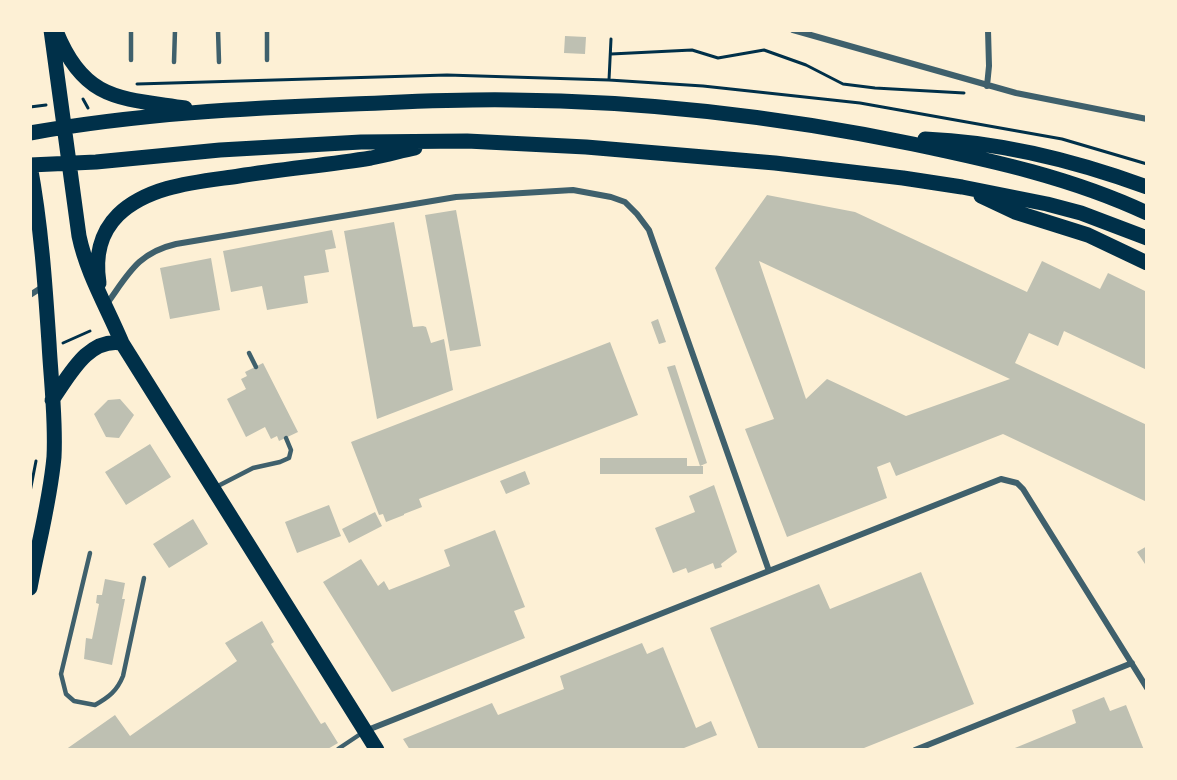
<!DOCTYPE html>
<html>
<head>
<meta charset="utf-8">
<style>
  body { margin:0 }
  #map { position:relative; width:1177px; height:780px; overflow:hidden; background:#fdf0d5; font-family:"PT Sans",sans-serif }
  canvas { display:block }
  .frame { position:absolute; inset:0; border:32px solid #fdf0d5; pointer-events:none }
</style>
</head>
<body>
<div id="map">
<canvas width="1177" height="780"></canvas>
<div class="frame"></div>
</div>
<script>
const ctx = document.querySelector('canvas').getContext('2d');
ctx.lineJoin = 'round';
function fillPath(path, color) {
  ctx.fillStyle = color;
  ctx.fill(path, 'evenodd');
}
function stroke(path, color, width, dash) {
  ctx.strokeStyle = color;
  ctx.lineWidth = width;
  ctx.lineCap = dash ? 'butt' : 'round';
  ctx.setLineDash(dash || []);
  ctx.stroke(path);
}
fillPath(new Path2D(`
  M 565,36 L 586,37 L 585,54 L 564,53 Z
  M 767,195 L 855,212 L 1027,292 L 1042,261 L 1100,289 L 1108,273 L 1147,292 L 1147,305 L 1145,310 L 1147,311 L 1147,370 L 1064,331 L 1058,346 L 1029,333 L 1015,363 L 1147,425 L 1147,502 L 1003,434 L 896,476 L 890,462 L 877,467 L 887,498 L 787,537 L 745,429 L 774,419 L 715,268 ZM 759,261 L 1010,379 L 906,416 L 827,379 L 806,399 Z
  M 456,210 L 481,346 L 450,351 L 425,215 Z
  M 394,222 L 413,327 L 423,326 L 426,327 L 431,343 L 444,339 L 453,390 L 377,419 L 344,231 Z
  M 332,230 L 336,248 L 325,250 L 329,272 L 304,276 L 308,303 L 267,310 L 262,286 L 231,292 L 223,251 Z
  M 211,258 L 220,310 L 170,319 L 160,268 Z
  M 658,319 L 666,342 L 659,344 L 651,322 Z
  M 610,342 L 638,415 L 419,499 L 422,507 L 404,514 L 404,515 L 386,522 L 383,514 L 379,515 L 351,442 Z
  M 263,363 L 298,432 L 279,441 L 277,436 L 271,439 L 265,427 L 246,437 L 227,399 L 246,389 L 241,379 L 247,376 L 245,372 Z
  M 675,365 L 707,463 L 700,466 L 667,367 Z
  M 120,399 L 134,415 L 119,438 L 106,437 L 94,414 L 108,400 Z
  M 150,444 L 171,477 L 126,505 L 105,472 Z
  M 600,458 L 687,458 L 687,466 L 703,466 L 703,474 L 600,474 Z
  M 525,471 L 530,484 L 506,494 L 500,481 Z
  M 714,485 L 737,552 L 721,564 L 722,567 L 715,569 L 713,563 L 688,573 L 686,568 L 673,573 L 655,528 L 695,512 L 689,496 Z
  M 329,505 L 341,536 L 297,553 L 285,522 Z
  M 375,512 L 382,526 L 349,543 L 342,529 Z
  M 193,519 L 208,544 L 169,568 L 153,544 Z
  M 495,530 L 525,607 L 514,611 L 525,638 L 392,692 L 323,582 L 361,559 L 378,586 L 384,581 L 389,590 L 450,566 L 444,550 Z
  M 1147,546 L 1147,567 L 1137,552 Z
  M 921,572 L 974,704 L 859,750 L 759,750 L 710,628 L 819,584 L 830,609 Z
  M 105,579 L 125,583 L 122,599 L 125,599 L 112,665 L 84,659 L 86,638 L 92,639 L 99,604 L 96,603 L 97,595 L 102,595 Z
  M 262,621 L 274,642 L 271,644 L 321,724 L 325,722 L 338,743 L 326,750 L 65,750 L 115,715 L 130,736 L 237,661 L 225,643 Z
  M 642,643 L 647,654 L 663,647 L 696,728 L 711,721 L 717,735 L 684,748 L 685,750 L 410,750 L 403,739 L 492,703 L 498,715 L 564,689 L 560,676 Z
  M 1104,697 L 1110,711 L 1126,705 L 1144,750 L 1010,750 L 1076,723 L 1072,710 Z`), '#bec0b2');
stroke(new Path2D(`
  M 611,54 L 692,50 L 718,58 L 764,50 L 806,65 L 843,84 L 875,88 L 964,93
  M 609,80 L 611,39
  M 137,84 L 447,75 L 609,80 L 703,86 L 860,103 L 1062,139 L 1147,164
  M 83,99 L 88,108
  M 30,107 L 46,105
  M 63,343 L 90,331
  M 30,492 L 36,461`), '#003049', 3);
stroke(new Path2D(`
  M 131,30 L 131,60
  M 218,30 L 219,62
  M 267,30 L 267,60
  M 174,62 L 175,30
  M 249,353 L 256,367
  M 216,487 L 253,468 L 280,462 L 289,458 L 291,450 L 286,438
  M 90,553 L 61,674 L 66,694 L 74,701 L 95,705 C 109,697 117,691 123,676 L 144,578
  M 338,749 L 362,733`), '#3f606c', 4.5);
stroke(new Path2D(`
  M 793,30 L 1016,93 L 1147,119
  M 987,86 L 989,66 L 988,30
  M 30,295 L 44,286
  M 106,305 C 128,275 137,253 176,244 L 456,197 L 573,190 L 611,197 L 625,202 L 637,214 L 649,230 L 769,571
  M 365,731 L 1001,479 L 1017,483 L 1023,489 L 1147,688
  M 915,750 L 1132,663`), '#3f606c', 6);
stroke(new Path2D(`
  M 51,30 L 79,236 C 87,274 107,307 122,343 L 377,750
  M 56,31 C 84,101 120,98 185,108
  M 30,133 C 136,114 245,108 353,104 C 406,102 459,99 512,100 C 646,101 782,117 913,144 C 994,161 1072,178 1147,213
  M 925,139 C 1001,142 1076,161 1147,187
  M 981,196 L 1015,212 L 1088,235 L 1147,263
  M 99,283 C 95,258 100,233 118,215 C 149,185 198,182 239,176 C 283,169 327,165 371,158 C 386,155 401,151 415,148
  M 52,400 C 69,376 88,337 122,343
  M 30,588 C 38,545 50,501 54,457 C 56,419 51,381 49,343 C 45,283 41,224 30,165 L 96,162 L 220,150 L 361,142 L 467,141 L 586,147 L 775,163 L 903,178 L 962,187 L 1047,204 L 1081,213 L 1147,238`), '#003049', 15);
</script>
</body>
</html>
